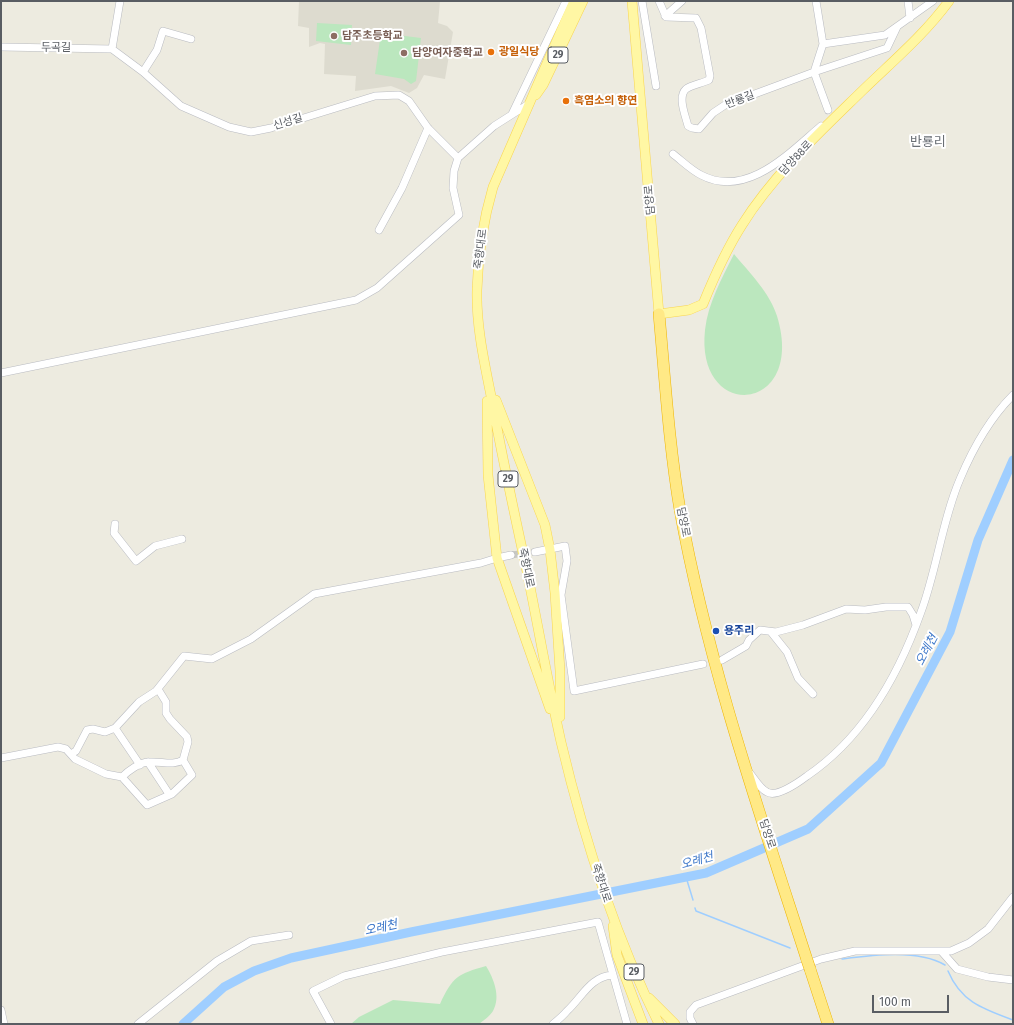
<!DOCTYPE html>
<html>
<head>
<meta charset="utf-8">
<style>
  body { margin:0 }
  #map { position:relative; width:1014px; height:1025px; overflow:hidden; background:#edebe0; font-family:"Fira Sans",sans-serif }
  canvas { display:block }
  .frame { position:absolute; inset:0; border:2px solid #595d63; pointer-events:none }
  .scale { position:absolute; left:872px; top:995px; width:77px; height:18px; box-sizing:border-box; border:2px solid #595d63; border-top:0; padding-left:5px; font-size:12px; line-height:14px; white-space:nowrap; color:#595d63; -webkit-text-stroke:3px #fff; paint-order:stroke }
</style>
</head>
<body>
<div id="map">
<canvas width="1014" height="1025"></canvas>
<div class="frame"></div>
<div class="scale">100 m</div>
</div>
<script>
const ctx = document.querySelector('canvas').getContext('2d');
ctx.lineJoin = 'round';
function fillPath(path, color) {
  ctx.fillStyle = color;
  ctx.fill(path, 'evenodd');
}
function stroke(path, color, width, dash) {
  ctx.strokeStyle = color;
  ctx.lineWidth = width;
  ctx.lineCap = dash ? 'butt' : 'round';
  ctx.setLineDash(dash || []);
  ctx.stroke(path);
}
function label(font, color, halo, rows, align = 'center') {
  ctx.font = font + ' "Fira Sans","Noto Sans KR",sans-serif';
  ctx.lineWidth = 4;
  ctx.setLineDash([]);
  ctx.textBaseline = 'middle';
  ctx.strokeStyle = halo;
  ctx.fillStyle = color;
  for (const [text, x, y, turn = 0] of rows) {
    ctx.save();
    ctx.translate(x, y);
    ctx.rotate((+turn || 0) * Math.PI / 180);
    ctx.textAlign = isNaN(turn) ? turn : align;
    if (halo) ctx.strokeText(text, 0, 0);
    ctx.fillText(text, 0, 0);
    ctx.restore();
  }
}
fillPath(new Path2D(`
  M 299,1 L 440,1 L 438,23 L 447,26 L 453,32 L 445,79 L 424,75 L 417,88 L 409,93 L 391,86 L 355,91 L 356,76 L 324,74 L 325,44 L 320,43 L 309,47 L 309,28 L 298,26 Z`), '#dddbcf');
fillPath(new Path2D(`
  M 317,23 L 352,25 L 351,45 L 316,41 Z
  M 381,33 L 421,38 L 416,81 L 411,84 L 404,79 L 375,74 Z
  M 734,254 C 749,272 770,293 777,316 C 807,414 695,423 705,330 C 708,303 722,278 734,254 Z
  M 486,966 C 494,979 501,997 493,1011 C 490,1016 484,1020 479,1024 L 351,1024 L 359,1017 L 393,1000 L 440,1004 C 453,976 458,974 486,966 Z`), '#bbe7be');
stroke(new Path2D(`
  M 686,877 L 693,900
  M 695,908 L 696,911 L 790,948
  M 842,959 C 873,955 918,949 945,965
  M 948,971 C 961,1002 983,1009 1013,1020`), '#9fceff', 1.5);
stroke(new Path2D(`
  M 183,1024 L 224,987 L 254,971 L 291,958 L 411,932 L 706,873 L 808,829 L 881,763 L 950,632 L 978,540 L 1013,460`), '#9fceff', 9);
stroke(new Path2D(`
  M 511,555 L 535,552`), '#c8c8c1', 7, [7, 3.5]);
const minor = new Path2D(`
  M 642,1 L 656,86
  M 659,1 L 666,17 L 696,18 L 701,28 L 710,76 L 709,80 C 703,83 691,85 686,89 C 677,97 686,117 688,126 L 692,128 L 699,129 L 713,113 L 725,105 L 814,72 L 887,48 L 897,27
  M 816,1 L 823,44 L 814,72 L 828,110
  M 908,1 L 910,18
  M 665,16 L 682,1
  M 823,44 L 885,35 L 933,1
  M 1,47 L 112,49 L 143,72 L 181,106 L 229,127 L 251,132 L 271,128 L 375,96 L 399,95 L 409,101 L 428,128 L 458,158
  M 112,49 L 120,1
  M 143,72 L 157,50 L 163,31 L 191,39
  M 512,114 L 566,1
  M 673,154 C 682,161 691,170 701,175 C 747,199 789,153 821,126
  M 379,230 L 402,188 L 428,128
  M 1,373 L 356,300 L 377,288 L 459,215 L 453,188 L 454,171 L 458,158 L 494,126 L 527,105
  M 115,524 L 114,533 L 136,561 L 155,546 L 182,539
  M 535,552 L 565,546 L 567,561 L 561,595 L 574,691 L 703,664
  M 771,632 L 787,652 L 798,678 L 813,694
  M 722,660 L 746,646 L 749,640 L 760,630 L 776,632 L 803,625 L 846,609 L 865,610 L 886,607 L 908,607 L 913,615 L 916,625
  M 115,728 L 140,765
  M 71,754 L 76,751 L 87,730 L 93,729 L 105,732 L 115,728 L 139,702 L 156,691 L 184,656 L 212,659 L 251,639 L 314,594 L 481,563 L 497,558 L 511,555
  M 1,758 L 58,747 L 66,749 L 75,759 L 106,774 L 122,777 L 147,805 L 172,794 L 192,775 L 183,760 L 188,742 L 187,737 L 170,719 L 166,713 L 166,702 L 158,689
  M 148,762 L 169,794
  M 749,772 C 754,778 760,789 767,792 C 776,798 799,782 807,776 C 863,738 899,674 921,612 C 937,569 942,521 960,479 C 973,448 989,419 1013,395
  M 122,777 C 128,771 140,762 149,762 C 161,761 173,766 183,760
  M 942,952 L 957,969 L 988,977 L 1013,980
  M 1,1010 L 4,1024
  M 138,1024 L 217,961 L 251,941 L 289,935
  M 331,1024 L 313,991 L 344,976 L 442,952 L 598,922 L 627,1024
  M 553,1024 C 558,1020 563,1016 567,1011 C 582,997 591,976 613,975
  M 693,1024 L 690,1018 L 690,1012 L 696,1005 L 821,959 L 855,951 L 951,951 L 969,943 L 988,929 L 1013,897`);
const major = new Path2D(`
  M 574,1 L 493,187 C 483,221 478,255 477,290 C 476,327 485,365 492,401 C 502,457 514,512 526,567 C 538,625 548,684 561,742 C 584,839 614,934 659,1024
  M 632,1 L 659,314 L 689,310 L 703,304 C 714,277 726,250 742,225 C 774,174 820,132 863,90 C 893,61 924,35 949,1
  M 536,95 L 543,85 L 583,1
  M 496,400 L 545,525 L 550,550 L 555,593 L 560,671 L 560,717
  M 487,401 L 488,475 L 497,558 L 550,709
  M 613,926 L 617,955 L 643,1024
  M 649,998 L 675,1024`);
const highway = new Path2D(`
  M 659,314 C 665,379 669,445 680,510 C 708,664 759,811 807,960
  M 810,969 L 828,1024`);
stroke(minor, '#b9bbc1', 8);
stroke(major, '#f9d54e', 10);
stroke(highway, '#eeb400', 12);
stroke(minor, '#fff', 7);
stroke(major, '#fff7a4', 9);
stroke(highway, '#ffe986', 11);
const highwayBridge = new Path2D(`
  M 807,960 L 810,969`);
stroke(highwayBridge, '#eeb400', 12, []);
stroke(highwayBridge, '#ffe986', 11);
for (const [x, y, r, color] of [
  [334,36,4,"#8d6e63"],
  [491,52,4,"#e8710a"],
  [404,53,4,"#8d6e63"],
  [566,101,4,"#e8710a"],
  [716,631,4,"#1a4fb4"]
]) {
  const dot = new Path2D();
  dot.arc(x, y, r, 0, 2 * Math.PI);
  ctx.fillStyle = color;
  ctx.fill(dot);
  stroke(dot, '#fff', 1.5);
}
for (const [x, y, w] of [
  [558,55,20],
  [508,479,20],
  [634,972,20]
]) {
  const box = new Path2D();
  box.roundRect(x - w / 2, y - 8, w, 16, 3);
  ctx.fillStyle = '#fff';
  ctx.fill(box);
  stroke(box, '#595d63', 1);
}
label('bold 10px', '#595d63', null, [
  ["29",558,55],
  ["29",508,479],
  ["29",634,972]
]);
label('bold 11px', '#785e54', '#fff', [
  ["담주초등학교",342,36],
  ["담양여자중학교",412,53]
], 'left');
label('11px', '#595d63', '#fff', [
  ["두곡길",56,48],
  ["반룡길",740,100,-21],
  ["신성길",288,122,-17],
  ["담양88로",796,158,-47],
  ["담양로",650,200,-95],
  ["죽향대로",481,249,-83],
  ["담양로",683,522,79],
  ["죽향대로",526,568,78],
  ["담양로",767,834,72],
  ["죽향대로",601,883,72]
]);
label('bold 11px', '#c56008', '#fff', [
  ["광일식당",499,52],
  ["흑염소의 향연",574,101]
], 'left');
label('bold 11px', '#164399', '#fff', [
  ["용주리",724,631]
], 'left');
label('italic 12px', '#3b76c9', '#fff', [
  ["오례천",927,650,-62],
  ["오례천",697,861,-16],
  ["오례천",381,928,-12]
]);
label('13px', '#6a6f75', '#fff', [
  ["반룡리",928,142]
]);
</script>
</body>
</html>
